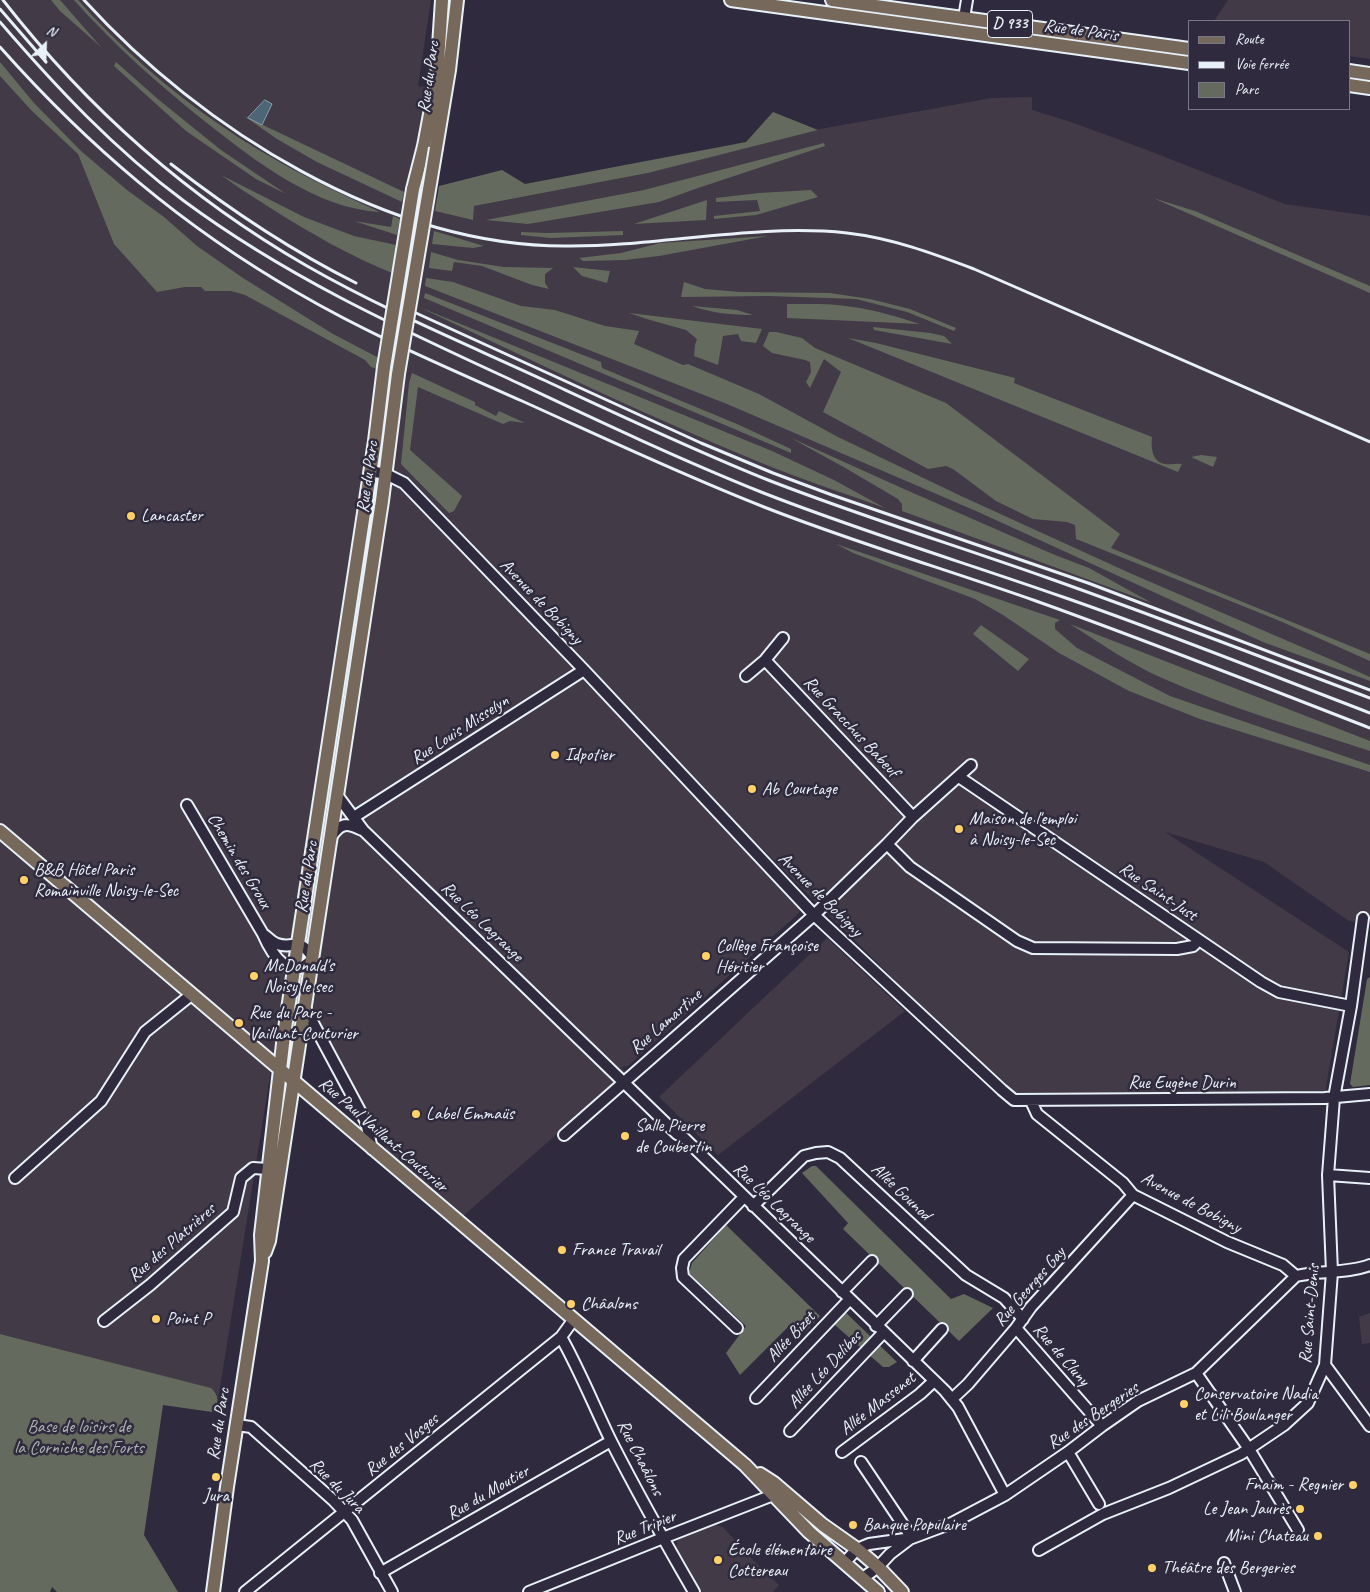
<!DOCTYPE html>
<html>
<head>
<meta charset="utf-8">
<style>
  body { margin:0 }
  #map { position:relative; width:1370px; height:1592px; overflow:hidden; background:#2f2a3d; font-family:Caveat,sans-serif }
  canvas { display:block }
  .legend { position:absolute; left:1188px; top:20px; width:162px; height:90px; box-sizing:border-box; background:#2f2a3d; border:1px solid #797a88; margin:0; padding:6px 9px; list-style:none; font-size:15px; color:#e8f1f8 }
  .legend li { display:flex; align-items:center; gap:10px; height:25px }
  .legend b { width:25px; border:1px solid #797a88 }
  .north { position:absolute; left:20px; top:20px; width:50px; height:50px; -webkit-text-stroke:4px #2f2a3d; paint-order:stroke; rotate:24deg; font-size:14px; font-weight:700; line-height:20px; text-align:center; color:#e8f1f8 }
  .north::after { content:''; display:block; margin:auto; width:18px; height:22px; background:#e8f1f8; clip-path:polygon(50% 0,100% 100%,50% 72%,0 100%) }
</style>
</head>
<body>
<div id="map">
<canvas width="1370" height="1592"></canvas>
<ul class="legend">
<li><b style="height:6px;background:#76695c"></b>Route</li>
<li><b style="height:6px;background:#e8f1f8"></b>Voie ferrée</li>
<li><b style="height:14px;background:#646a5d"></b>Parc</li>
</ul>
<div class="north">N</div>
</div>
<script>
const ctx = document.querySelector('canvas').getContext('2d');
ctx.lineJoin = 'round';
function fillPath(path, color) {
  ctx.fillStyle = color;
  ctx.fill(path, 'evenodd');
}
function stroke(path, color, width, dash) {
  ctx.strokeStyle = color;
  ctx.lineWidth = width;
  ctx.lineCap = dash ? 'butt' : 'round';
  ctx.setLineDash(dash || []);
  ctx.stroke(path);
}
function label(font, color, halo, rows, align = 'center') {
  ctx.font = font + ' Caveat,sans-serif';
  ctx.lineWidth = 5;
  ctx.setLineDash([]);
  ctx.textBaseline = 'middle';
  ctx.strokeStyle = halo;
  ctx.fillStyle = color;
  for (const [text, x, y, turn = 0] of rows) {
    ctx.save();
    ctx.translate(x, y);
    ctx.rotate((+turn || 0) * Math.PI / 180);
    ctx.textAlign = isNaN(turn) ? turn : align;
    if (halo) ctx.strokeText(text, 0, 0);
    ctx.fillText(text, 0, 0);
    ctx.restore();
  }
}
fillPath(new Path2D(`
  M 0,0 L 431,0 L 418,86 L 429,88 L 421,128 L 404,192 L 474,206 L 648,173 L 820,129 L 992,98 L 1032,97 L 1032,110 L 1071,122 L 1142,148 L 1285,204 L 1370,216 L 1370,924 L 1349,921 L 1264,862 L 1165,832 L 1349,952 L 1324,1099 L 1013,1097 L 747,834 L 738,840 L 800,906 L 799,913 L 628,1066 L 621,1067 L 627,1073 L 463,1216 L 389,1153 L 313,1013 L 276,1039 L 218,1400 L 216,1392 L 210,1388 L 0,1334 Z
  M 1228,0 L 1370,0 L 1370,59 L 1349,56 L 1349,21 L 1214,21 Z
  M 827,938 L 905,1011 L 718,1155 L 659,1097 Z
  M 1370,1313 L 1370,1343 L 1362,1344 L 1359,1317 Z
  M 715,1525 L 723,1527 L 749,1556 L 779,1585 L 773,1592 L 702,1592 L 676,1547 L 678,1539 Z`), '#423a47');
fillPath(new Path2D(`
  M 51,0 L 60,0 L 101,47 L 60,11 Z
  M 74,0 L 78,0 C 120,47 168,90 220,125 C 270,160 325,187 380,212 C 317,209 255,161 207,123 C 159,85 114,45 74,0 Z
  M 0,62 L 34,103 L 81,151 L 127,190 L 164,217 L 197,246 L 243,278 L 333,334 L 379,358 L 377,369 L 371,367 L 365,360 L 245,295 L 231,291 L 205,291 L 201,287 L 185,287 L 157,292 L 114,244 L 78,154 L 32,111 L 0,76 Z
  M 116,62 L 159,100 L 221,150 L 286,194 L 256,179 L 186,131 L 114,66 Z
  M 773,112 L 818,130 L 648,173 L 474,206 L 473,220 L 435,211 L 439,186 L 502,170 L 525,184 L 746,142 Z
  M 244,116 L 404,192 L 402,202 L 317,162 L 277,139 Z
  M 824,143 L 825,146 L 698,188 L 659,202 L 528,224 L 486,220 L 644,190 Z
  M 221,175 L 304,217 L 354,236 L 396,245 L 392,273 C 350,256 310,233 272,209 C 255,198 237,187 221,175 Z
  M 811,190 L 818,197 L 756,215 L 714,219 L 714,216 L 760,211 L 757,200 L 716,202 L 716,198 L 759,193 Z
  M 1153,198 L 1195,211 L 1370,286 L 1370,293 Z
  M 707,200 L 706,220 L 634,224 Z
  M 393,216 L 400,219 L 397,235 L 354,221 L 391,227 Z
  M 434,231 L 484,246 L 473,248 L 432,244 Z
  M 623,231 L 623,235 L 551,238 L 521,235 L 521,232 L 547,233 Z
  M 768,236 L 659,256 L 625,260 L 583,261 L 579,258 L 621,253 L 660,243 Z
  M 431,252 L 458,260 L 504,267 L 553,268 L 545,274 L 545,283 L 549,289 L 532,285 L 482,266 L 454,262 L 452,271 L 429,268 Z
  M 573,267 L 610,271 L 607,283 L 582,276 Z
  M 426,278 L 453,282 L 521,306 L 555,310 L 605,326 L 639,331 L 634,344 L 683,365 L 688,364 L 759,394 L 838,437 L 961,496 L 1132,574 L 1339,663 L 1370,677 L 1370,681 L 1263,642 L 976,511 L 727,404 L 425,286 Z
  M 684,282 L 705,289 L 740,292 L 830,293 L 870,299 L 910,309 L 956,328 L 954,331 L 907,312 L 856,299 L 769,296 L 681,297 Z
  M 425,293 L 601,362 L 602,368 L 737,424 L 791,449 L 791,453 L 424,298 Z
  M 787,304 C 809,304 831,303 853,307 C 875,310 898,317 920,324 L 787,318 Z
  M 692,306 L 737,310 L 753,315 C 731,315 712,313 692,306 Z
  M 419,307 L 772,451 L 834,480 L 885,508 C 844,493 803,480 764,464 C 647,416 533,361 419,307 Z
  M 629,313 L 762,329 L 756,343 L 741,341 L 738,334 L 723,336 L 718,365 L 694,356 L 695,345 L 697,339 L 686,330 L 650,320 Z
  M 873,327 L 930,333 L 944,336 L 952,344 L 874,330 Z
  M 769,332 L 776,332 L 802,338 L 815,348 L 946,403 L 1120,534 L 1111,548 L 1370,654 L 1370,661 L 1280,621 L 1076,539 L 1075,525 L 1067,522 L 1033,519 L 996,501 L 953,469 L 946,466 L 928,469 L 823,412 L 841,372 L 824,359 L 810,388 L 806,382 L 811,372 L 810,362 L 805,360 L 772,353 L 763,346 Z
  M 848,338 L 876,343 L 1015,378 L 1014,383 L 1152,437 C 1151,448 1152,462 1165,464 C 1171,465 1177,463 1182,464 L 1178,472 Z
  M 412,373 L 475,402 L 475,405 L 496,416 L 499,411 L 525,423 L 510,421 L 503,424 L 418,387 L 410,450 L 462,496 L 454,511 L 449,513 L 401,464 L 409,383 Z
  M 791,438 L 904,489 L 1055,555 L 1089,568 L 1152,603 L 902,511 L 902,504 L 898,499 L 847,469 Z
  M 1201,455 L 1217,457 L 1213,467 L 1191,457 Z
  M 836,544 L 1060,620 L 1055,623 L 1055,629 L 1077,648 L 1170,696 L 1370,765 L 1370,772 L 1200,719 L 1129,691 L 1059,653 L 1003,615 L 975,599 L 853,553 Z
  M 1070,624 L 1370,741 L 1370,751 C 1300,728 1229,708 1162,678 C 1130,664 1100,643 1070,624 Z
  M 981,625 L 1029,659 L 1018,671 L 973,634 Z
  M 1370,977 L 1370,1085 L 1353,1087 L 1350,1084 L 1367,979 Z
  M 812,1166 L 816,1166 L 951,1299 L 964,1294 L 993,1308 L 959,1341 L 843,1229 L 848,1223 L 802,1173 Z
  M 726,1225 L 820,1316 L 806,1331 L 793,1322 L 740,1375 L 726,1353 L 746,1326 L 689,1273 L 692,1263 Z
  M 839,1306 L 897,1362 L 889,1367 L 883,1367 L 828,1319 Z
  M 0,1334 L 211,1388 C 219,1394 220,1405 212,1412 L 163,1405 L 144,1535 L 178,1592 L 57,1592 L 52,1587 L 50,1592 L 0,1592 Z`), '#646a5d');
const water = new Path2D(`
  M 265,100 L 272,104 L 262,125 L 248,118 Z`);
fillPath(water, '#4d6677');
stroke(water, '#8b9eab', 1);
const minor = new Path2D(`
  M 964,18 L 967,0
  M 370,471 L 386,474 L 404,483 L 584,670 L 814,915 L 1002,1090 L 1014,1100 L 1325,1098 L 1370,1094
  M 765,660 L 913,817
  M 746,676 L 765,660 L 783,638
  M 959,777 L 1261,982 L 1279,992 L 1351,1006
  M 337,795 L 363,830 L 677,1134 L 682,1136 L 945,1391 L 958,1407 L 1005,1495
  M 187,805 L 263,934 C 272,955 291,985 313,958 C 298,935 295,950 277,944 C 271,942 268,937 263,934
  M 354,817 L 584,670
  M 331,837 C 341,822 347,823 362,830
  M 887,844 L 910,867 L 1017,941 L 1033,948 L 1177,949 L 1193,946 L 1199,940
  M 305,1008 L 366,1122 L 372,1149
  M 1031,1101 L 1037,1114 L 1123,1183 L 1133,1195 L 1227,1242 L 1283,1265 L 1296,1276
  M 564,1135 L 814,915 L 887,844 L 913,817 L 971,765
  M 1328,1175 L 1370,1178
  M 15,1178 L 101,1101 L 145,1032 L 191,995
  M 753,1206 L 804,1156 L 816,1153 L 828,1152 L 840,1158 L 966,1275 L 1004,1298 L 1023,1319
  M 1296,1276 C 1321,1270 1346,1274 1370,1265
  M 842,1292 L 872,1261
  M 104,1321 L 150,1285 L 233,1212 L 241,1178 L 253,1168 L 268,1169
  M 876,1326 L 907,1294
  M 737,1328 L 683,1277 L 682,1268 L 684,1259 L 744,1197
  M 1016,1328 L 1102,1426
  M 561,1337 C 580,1371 594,1406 611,1441 C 637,1492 665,1542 694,1592
  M 913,1361 L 942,1329
  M 1325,1365 L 1370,1426
  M 1196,1373 L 1249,1449 L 1298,1530
  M 756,1398 L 850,1299
  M 952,1399 L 968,1384 L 1016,1328 L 1031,1307 L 1133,1195
  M 237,1425 L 251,1427 L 333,1500 L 352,1520 L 392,1592
  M 790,1431 L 884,1332
  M 842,1452 L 920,1394 L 934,1381
  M 1068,1452 L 1099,1504
  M 861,1462 L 912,1538
  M 1039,1550 L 1103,1514 L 1169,1488 L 1241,1454 L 1284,1425 L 1308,1403 L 1325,1365 L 1332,1272 L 1328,1175 L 1334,1098 L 1351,1006 L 1363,918
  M 845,1562 L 857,1549 L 869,1544 L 912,1538 L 952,1523 L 1005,1495 L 1068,1452 L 1102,1426 L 1138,1401 L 1196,1373 L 1296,1276
  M 1224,1563 L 1235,1592
  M 380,1573 L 611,1441
  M 863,1578 L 878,1567 L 890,1554 L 911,1538
  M 245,1592 L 561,1337 L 574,1319
  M 529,1592 L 663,1538 L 773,1495`);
const major = new Path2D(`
  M 731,0 L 1189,63
  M 832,0 L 1189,49
  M 1349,71 L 1370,74
  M 1349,85 L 1370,88
  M 436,148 L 449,70 L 457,0
  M 413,189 L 424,146 L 437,77 L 442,0
  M 0,831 L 745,1465 L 809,1532 L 878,1592
  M 265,1252 L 269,1241 L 382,501 L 398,374
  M 760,1474 L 774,1483 L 823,1525 L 857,1549 L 878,1567 L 902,1592
  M 213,1592 L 227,1487 L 262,1261 L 261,1235 L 284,1035 L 375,441 L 384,367`);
stroke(minor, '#e8f1f8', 14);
stroke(major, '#e8f1f8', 16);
stroke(minor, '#2f2a3d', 10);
stroke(major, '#76695c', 12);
stroke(new Path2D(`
  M 3,0 C 87,108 189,198 307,266 C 384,310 466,344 546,381 C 619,415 693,450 768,480 C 860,516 955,545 1048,578 C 1156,616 1263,658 1370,698
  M 84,0 C 201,129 387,246 565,246 C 659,247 754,223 847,233 C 891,238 932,253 974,269 L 1370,442
  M 0,9 L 46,62
  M 0,22 C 56,87 115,150 184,201 C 284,275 392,325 505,377 C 590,417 674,457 761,492 C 860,531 963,562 1063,597 C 1167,633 1268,674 1370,713
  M 0,47 C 88,146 183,227 298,293 C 370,335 446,367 522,401 C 602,437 682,475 764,507 C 853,542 945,569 1036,601 C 1148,641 1259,685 1370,728
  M 171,164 C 229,209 290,250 356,283
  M 416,313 L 701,443 L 773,473 L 832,495 L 1088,583 L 1370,690`), '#e8f1f8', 3);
const majorBridge = new Path2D(`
  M 384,367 L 413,189
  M 398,374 L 436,148`);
stroke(majorBridge, '#e8f1f8', 16, []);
stroke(majorBridge, '#76695c', 12);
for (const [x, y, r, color] of [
  [131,516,5,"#ffd166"],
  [555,755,5,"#ffd166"],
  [752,789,5,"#ffd166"],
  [959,829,5,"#ffd166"],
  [24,880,5,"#ffd166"],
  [706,956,5,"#ffd166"],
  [254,976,5,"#ffd166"],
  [239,1023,5,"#ffd166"],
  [416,1114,5,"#ffd166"],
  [625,1136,5,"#ffd166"],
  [562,1250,5,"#ffd166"],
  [571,1304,5,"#ffd166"],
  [156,1319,5,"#ffd166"],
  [1184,1404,5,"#ffd166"],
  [216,1477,5,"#ffd166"],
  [1353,1485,5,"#ffd166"],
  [1300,1509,5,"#ffd166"],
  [853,1525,5,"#ffd166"],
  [1318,1536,5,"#ffd166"],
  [718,1560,5,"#ffd166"],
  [1152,1568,5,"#ffd166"]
]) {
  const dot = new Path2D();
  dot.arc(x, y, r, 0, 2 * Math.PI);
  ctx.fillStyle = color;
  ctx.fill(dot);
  stroke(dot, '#2f2a3d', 2);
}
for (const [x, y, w] of [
  [1010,24,45]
]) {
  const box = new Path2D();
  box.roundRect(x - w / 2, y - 13.5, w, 27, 4);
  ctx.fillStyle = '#2f2a3d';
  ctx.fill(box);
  stroke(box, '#e8f1f8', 1);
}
label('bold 16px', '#e8f1f8', null, [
  ["D 933",1010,24]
]);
label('18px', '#e8f1f8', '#2f2a3d', [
  ["Rue de Paris",1081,31,8],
  ["Rue du Parc",429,77,-82],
  ["Rue du Parc",368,477,-82],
  ["Avenue de Bobigny",541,602,46],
  ["Rue Gracchus Babeuf",851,727,47],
  ["Rue Louis Misselyn",460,730,-33],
  ["Chemin des Groux",239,861,59],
  ["Rue du Parc",307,877,-81],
  ["Rue Saint-Just",1158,892,34],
  ["Avenue de Bobigny",820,895,45],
  ["Rue Léo Lagrange",482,922,44],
  ["Rue Lamartine",666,1022,-41],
  ["Rue Eugène Durin",1182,1083],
  ["Rue Paul Vaillant-Couturier",383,1135,41],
  ["Allée Gounod",901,1192,43],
  ["Rue Léo Lagrange",774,1203,44],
  ["Avenue de Bobigny",1191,1203,28],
  ["Rue des Platrières",172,1243,-41],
  ["Rue Georges Gay",1030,1287,-49],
  ["Rue Saint-Denis",1310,1314,-85],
  ["Allée Bizet",791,1337,-47],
  ["Rue de Cluny",1061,1355,49],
  ["Allée Léo Delibes",825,1370,-47],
  ["Allée Massenet",878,1404,-38],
  ["Rue des Bergeries",1093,1416,-34],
  ["Rue du Parc",219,1424,-81],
  ["Rue des Vosges",402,1445,-39],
  ["Rue Chaâlons",640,1458,63],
  ["Rue du Jura",337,1486,45],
  ["Rue du Moutier",488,1493,-30],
  ["Rue Tripier",645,1528,-22]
]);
label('18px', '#e8f1f8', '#2f2a3d', [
  ["Lancaster",141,516],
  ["Idpotier",565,755],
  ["Ab Courtage",762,789],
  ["Maison de l'emploi",969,819],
  ["à Noisy-le-Sec",969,840],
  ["B&B Hôtel Paris",34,870],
  ["Romainville Noisy-le-Sec",34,891],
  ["Collège Françoise",716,946],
  ["Héritier",716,967],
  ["McDonald's",264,966],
  ["Noisy le sec",264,987],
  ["Rue du Parc -",249,1013],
  ["Vaillant-Couturier",249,1034],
  ["Label Emmaüs",426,1114],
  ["Salle Pierre",635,1126],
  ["de Coubertin",635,1147],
  ["France Travail",572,1250],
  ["Châalons",581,1304],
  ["Point P",166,1319],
  ["Conservatoire Nadia",1194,1394],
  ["et Lili Boulanger",1194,1415],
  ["Fnaim - Regnier",1343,1485,"right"],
  ["Jura",216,1496,"center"],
  ["Le Jean Jaurès",1290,1509,"right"],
  ["Banque Populaire",863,1525],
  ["Mini Chateau",1308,1536,"right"],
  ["École élémentaire",728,1550],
  ["Cottereau",728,1571],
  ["Théâtre des Bergeries",1162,1568]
], 'left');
label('18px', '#adb4b2', '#2f2a3d', [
  ["Base de loisirs de",79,1427],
  ["la Corniche des Forts",79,1448]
]);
</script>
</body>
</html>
